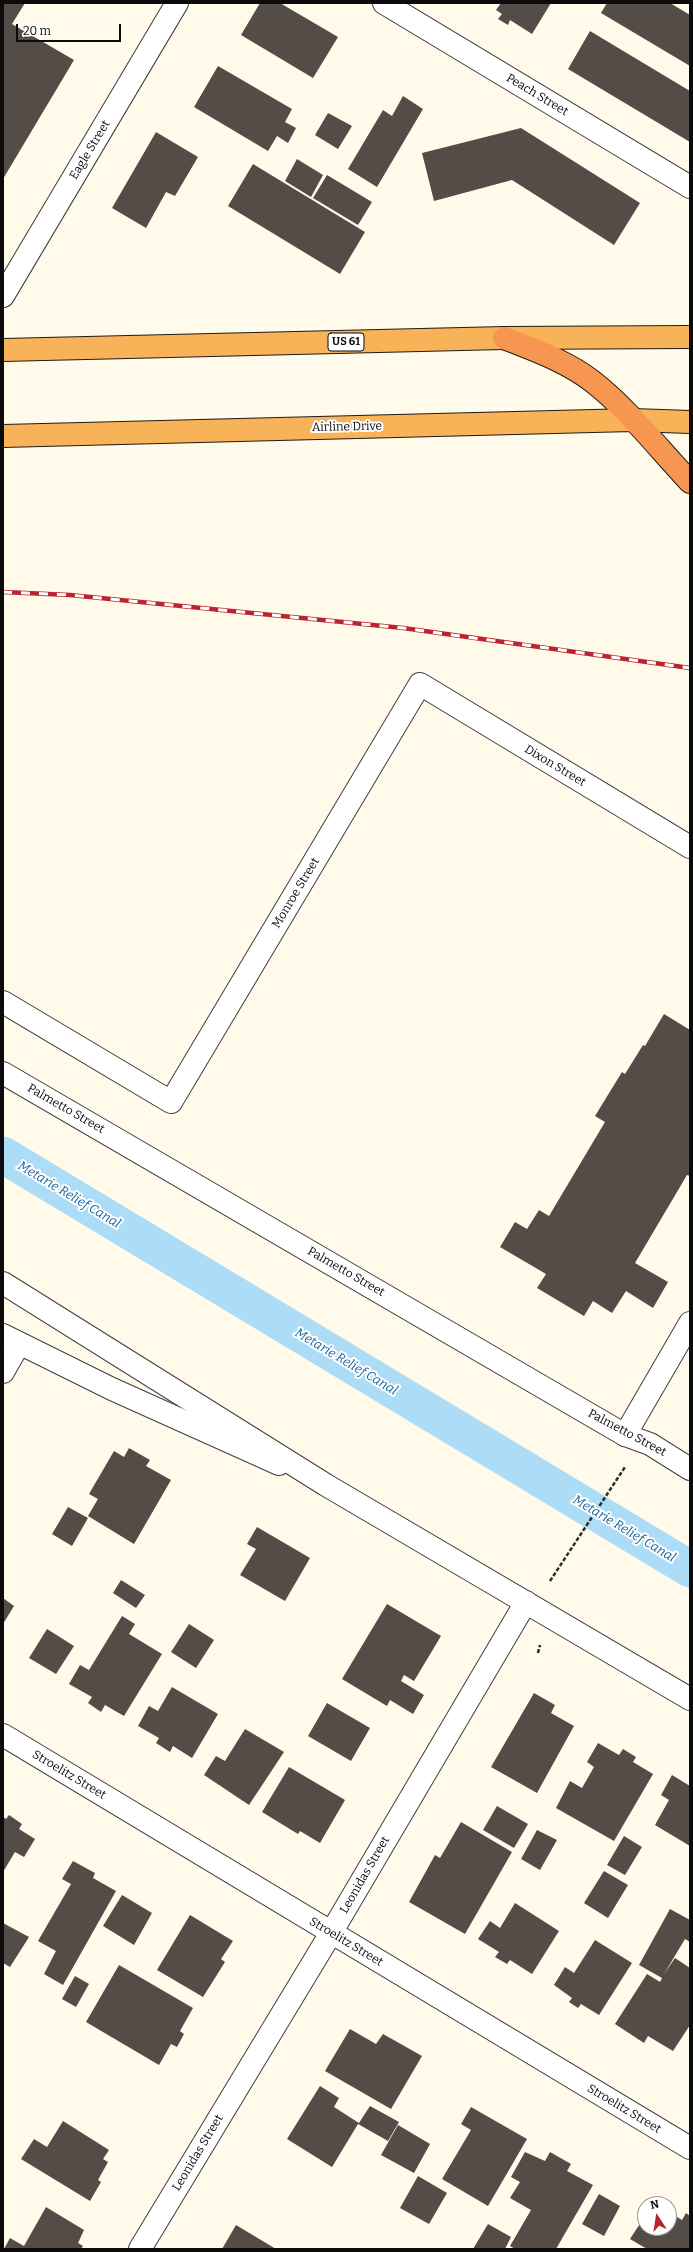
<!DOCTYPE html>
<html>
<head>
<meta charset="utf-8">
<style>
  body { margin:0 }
  #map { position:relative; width:693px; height:2252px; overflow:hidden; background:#fffae9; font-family:Bitter,serif }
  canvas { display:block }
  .frame { position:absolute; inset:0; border:4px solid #0b0b0b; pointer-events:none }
  .north { position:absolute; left:637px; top:2196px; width:40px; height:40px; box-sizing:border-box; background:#fff; border:1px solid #9d9d9d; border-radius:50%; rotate:348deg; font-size:11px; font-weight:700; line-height:16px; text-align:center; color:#0b0b0b }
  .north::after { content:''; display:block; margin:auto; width:14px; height:18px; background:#bb232f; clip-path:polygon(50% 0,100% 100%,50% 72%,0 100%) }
  .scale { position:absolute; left:16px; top:24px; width:105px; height:18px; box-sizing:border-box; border:2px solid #0b0b0b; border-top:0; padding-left:5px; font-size:12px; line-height:14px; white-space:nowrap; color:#0b0b0b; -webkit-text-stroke:3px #fff; paint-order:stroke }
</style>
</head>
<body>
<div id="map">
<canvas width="693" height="2252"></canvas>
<div class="frame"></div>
<div class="north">N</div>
<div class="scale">20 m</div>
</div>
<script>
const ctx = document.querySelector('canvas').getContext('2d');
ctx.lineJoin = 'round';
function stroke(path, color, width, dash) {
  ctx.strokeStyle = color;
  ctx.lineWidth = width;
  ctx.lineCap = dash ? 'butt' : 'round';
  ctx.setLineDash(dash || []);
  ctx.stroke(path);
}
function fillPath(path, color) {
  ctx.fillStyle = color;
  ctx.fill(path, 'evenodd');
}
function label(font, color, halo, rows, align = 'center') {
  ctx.font = font + ' Bitter,serif';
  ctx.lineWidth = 4;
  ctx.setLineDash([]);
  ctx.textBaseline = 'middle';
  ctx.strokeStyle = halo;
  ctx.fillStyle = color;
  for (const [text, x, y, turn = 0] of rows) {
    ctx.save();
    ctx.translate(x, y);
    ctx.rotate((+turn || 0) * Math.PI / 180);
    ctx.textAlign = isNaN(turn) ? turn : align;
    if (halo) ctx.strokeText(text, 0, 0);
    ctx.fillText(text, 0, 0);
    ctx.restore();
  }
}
stroke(new Path2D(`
  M 3,1155 L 690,1569`), '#adddf6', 37);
fillPath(new Path2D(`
  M 3,3 L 25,3 L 12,24 L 74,60 L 3,179 Z
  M 260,3 L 280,3 L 338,37 L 313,78 L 241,35 Z
  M 501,3 L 551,3 L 532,34 L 510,20 L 508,25 L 498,19 L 502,14 L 496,10 Z
  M 607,3 L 670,3 L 690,15 L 690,66 L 601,13 Z
  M 590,31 L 690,91 L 690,142 L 568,69 Z
  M 218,66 L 292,109 L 285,122 L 296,128 L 288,143 L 277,136 L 268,151 L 194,107 Z
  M 403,96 L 423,109 L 377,187 L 348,169 L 383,110 L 392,116 Z
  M 328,113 L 352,126 L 338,149 L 315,135 Z
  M 521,128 L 640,203 L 614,245 L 512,180 L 434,201 L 422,153 Z
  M 156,132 L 198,157 L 175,196 L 166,192 L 146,228 L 112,208 Z
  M 297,159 L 323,175 L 311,197 L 285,181 Z
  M 253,164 L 365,232 L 340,274 L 228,206 Z
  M 327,175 L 372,202 L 358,225 L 313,198 Z
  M 664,1014 L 690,1030 L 690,1176 L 687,1175 L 635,1263 L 668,1282 L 653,1308 L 626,1291 L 612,1313 L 593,1301 L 584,1316 L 537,1288 L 546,1274 L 500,1247 L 515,1222 L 527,1229 L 539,1210 L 549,1216 L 605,1122 L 595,1116 L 622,1072 L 625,1074 L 643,1045 L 645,1046 Z
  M 129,1448 L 150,1460 L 146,1466 L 171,1480 L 134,1544 L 88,1516 L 98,1499 L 89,1494 L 114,1451 L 124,1457 Z
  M 68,1507 L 88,1518 L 72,1546 L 52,1534 Z
  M 257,1527 L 310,1558 L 285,1601 L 240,1575 L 256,1549 L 247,1544 Z
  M 121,1580 L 145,1595 L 136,1608 L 113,1593 Z
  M 3,1598 L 14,1606 L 3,1624 Z
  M 387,1604 L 441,1636 L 414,1681 L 404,1675 L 401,1681 L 424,1695 L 413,1714 L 390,1700 L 387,1706 L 342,1679 Z
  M 122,1616 L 135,1624 L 129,1634 L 162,1654 L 124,1716 L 105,1705 L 101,1712 L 88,1703 L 92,1697 L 69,1684 L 80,1665 L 89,1670 Z
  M 189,1624 L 214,1640 L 196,1668 L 171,1652 Z
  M 47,1629 L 74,1646 L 56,1674 L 29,1658 Z
  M 172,1687 L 218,1714 L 192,1758 L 173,1746 L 170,1752 L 156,1743 L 159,1738 L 138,1726 L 149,1706 L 158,1711 Z
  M 534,1693 L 555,1705 L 551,1713 L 574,1726 L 537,1793 L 491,1767 Z
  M 327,1703 L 370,1728 L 351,1761 L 308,1736 Z
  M 245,1729 L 284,1752 L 249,1805 L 204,1775 L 216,1756 L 225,1761 Z
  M 598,1743 L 619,1755 L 623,1749 L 636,1757 L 633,1762 L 653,1774 L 614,1841 L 556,1808 L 570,1781 L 582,1788 L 594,1767 L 587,1762 Z
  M 289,1767 L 345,1800 L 320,1843 L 300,1831 L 298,1834 L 262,1812 Z
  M 672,1775 L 690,1786 L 690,1846 L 655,1825 L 669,1800 L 661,1795 Z
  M 497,1806 L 528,1824 L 514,1848 L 483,1830 Z
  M 9,1815 L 22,1824 L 19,1829 L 35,1839 L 24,1857 L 15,1852 L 3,1872 L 3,1817 L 6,1819 Z
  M 461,1822 L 512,1852 L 465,1934 L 409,1902 L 435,1855 L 440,1858 Z
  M 537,1830 L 557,1840 L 540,1870 L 521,1859 Z
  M 624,1836 L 642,1847 L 625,1875 L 607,1865 Z
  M 73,1861 L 95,1873 L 93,1878 L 116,1891 L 63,1985 L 44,1974 L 56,1951 L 38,1941 L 71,1884 L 62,1879 Z
  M 604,1871 L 628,1885 L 608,1918 L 584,1903 Z
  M 122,1895 L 152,1913 L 134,1945 L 103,1926 Z
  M 515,1903 L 559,1931 L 532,1974 L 510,1960 L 507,1964 L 495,1957 L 499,1952 L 478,1939 L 490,1921 L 500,1928 Z
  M 670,1909 L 690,1920 L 690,1942 L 685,1939 L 664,1974 L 675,1958 L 690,1968 L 690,2025 L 673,2051 L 648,2036 L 644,2043 L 615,2024 L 647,1974 L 660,1982 L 662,1978 L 639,1965 Z
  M 190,1915 L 233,1941 L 221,1959 L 225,1962 L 203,1997 L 157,1970 Z
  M 3,1923 L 29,1937 L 10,1967 L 3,1963 Z
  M 595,1940 L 632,1963 L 599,2015 L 581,2004 L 578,2008 L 569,2002 L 572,1998 L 554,1985 L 565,1967 L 574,1973 Z
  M 119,1965 L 193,2008 L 180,2031 L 184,2034 L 177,2047 L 171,2044 L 159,2065 L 86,2022 Z
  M 75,1976 L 89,1984 L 76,2007 L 62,1999 Z
  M 350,2029 L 376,2044 L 383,2034 L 422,2056 L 391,2109 L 325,2071 Z
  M 320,2086 L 339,2098 L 334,2107 L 359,2123 L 370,2106 L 399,2122 L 388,2141 L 358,2124 L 332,2167 L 287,2139 Z
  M 471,2107 L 527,2139 L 488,2206 L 442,2179 L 471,2130 L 461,2124 Z
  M 63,2121 L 109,2150 L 103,2159 L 108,2162 L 98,2180 L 101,2182 L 90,2201 L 21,2159 L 34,2139 L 47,2147 Z
  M 398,2125 L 430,2144 L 414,2173 L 381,2155 Z
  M 525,2152 L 545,2161 L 550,2152 L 571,2164 L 567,2171 L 593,2185 L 556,2249 L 515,2249 L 510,2246 L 531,2210 L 510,2198 L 520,2182 L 511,2177 Z
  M 418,2176 L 447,2193 L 429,2224 L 400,2208 Z
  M 599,2194 L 620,2206 L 604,2236 L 582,2224 Z
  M 46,2207 L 84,2230 L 78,2243 L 83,2246 L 81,2249 L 4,2249 L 10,2238 L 24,2246 Z
  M 669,2212 L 682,2220 L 686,2213 L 690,2216 L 690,2249 L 647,2249 L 630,2239 L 645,2216 L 645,2228 L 669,2228 Z
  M 488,2224 L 511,2237 L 505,2249 L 473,2249 Z
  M 236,2225 L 276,2249 L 222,2249 Z`), '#534c47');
const minor = new Path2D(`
  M 384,3 L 690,187
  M 3,296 L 177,3
  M 3,1002 L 171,1102 L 420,684 L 690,847
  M 3,1335 L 112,1389 L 279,1464
  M 3,1372 L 19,1344
  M 625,1435 L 690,1323
  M 3,1735 L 690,2148
  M 140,2249 L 331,1933 L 526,1602`);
const tertiary = new Path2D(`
  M 3,1073 L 625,1435 L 650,1444 L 690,1469
  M 3,1283 L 326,1485 L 690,1699`);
const trunk = new Path2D(`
  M 3,350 L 504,338 L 690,337
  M 3,436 L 633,420 L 690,422`);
const motorway = new Path2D(`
  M 504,338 C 534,350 566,361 592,381 C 628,409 658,448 690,482`);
stroke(minor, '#3e3e3e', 24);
stroke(tertiary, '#3e3e3e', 24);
stroke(trunk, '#1c1c1c', 24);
stroke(motorway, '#1c1c1c', 24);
stroke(new Path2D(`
  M 550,1581 L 625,1467
  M 538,1653 L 540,1645`), '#2d2d2d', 2.5, [4, 2]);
stroke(minor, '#fff', 22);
stroke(tertiary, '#fff', 22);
stroke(trunk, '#f8b257', 22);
stroke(motorway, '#f69650', 22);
const rail = new Path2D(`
  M 3,592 L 70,595 L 403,628 L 690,668`);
stroke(rail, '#bb232f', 4.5);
stroke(rail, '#fff', 3, [9]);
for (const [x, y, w] of [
  [346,342,36]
]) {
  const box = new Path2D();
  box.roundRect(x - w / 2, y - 9, w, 18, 3);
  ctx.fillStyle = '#fff';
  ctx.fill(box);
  stroke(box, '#0b0b0b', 1);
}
label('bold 11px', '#0b0b0b', null, [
  ["US 61",346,342]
]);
label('12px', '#0b0b0b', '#fff', [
  ["Peach Street",537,95,31],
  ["Eagle Street",90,150,-59],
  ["Airline Drive",347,427,-1],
  ["Dixon Street",555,766,31],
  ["Monroe Street",296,893,-59],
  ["Palmetto Street",66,1109,30],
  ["Palmetto Street",346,1272,30],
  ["Palmetto Street",627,1433,28],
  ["Stroelitz Street",69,1775,31],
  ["Leonidas Street",365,1875,-60],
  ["Stroelitz Street",346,1942,31],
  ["Stroelitz Street",624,2109,31],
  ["Leonidas Street",198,2153,-59]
]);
label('italic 13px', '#14659c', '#fff', [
  ["Metarie Relief Canal",69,1195,31],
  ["Metarie Relief Canal",346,1362,31],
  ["Metarie Relief Canal",624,1529,31]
]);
</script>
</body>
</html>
